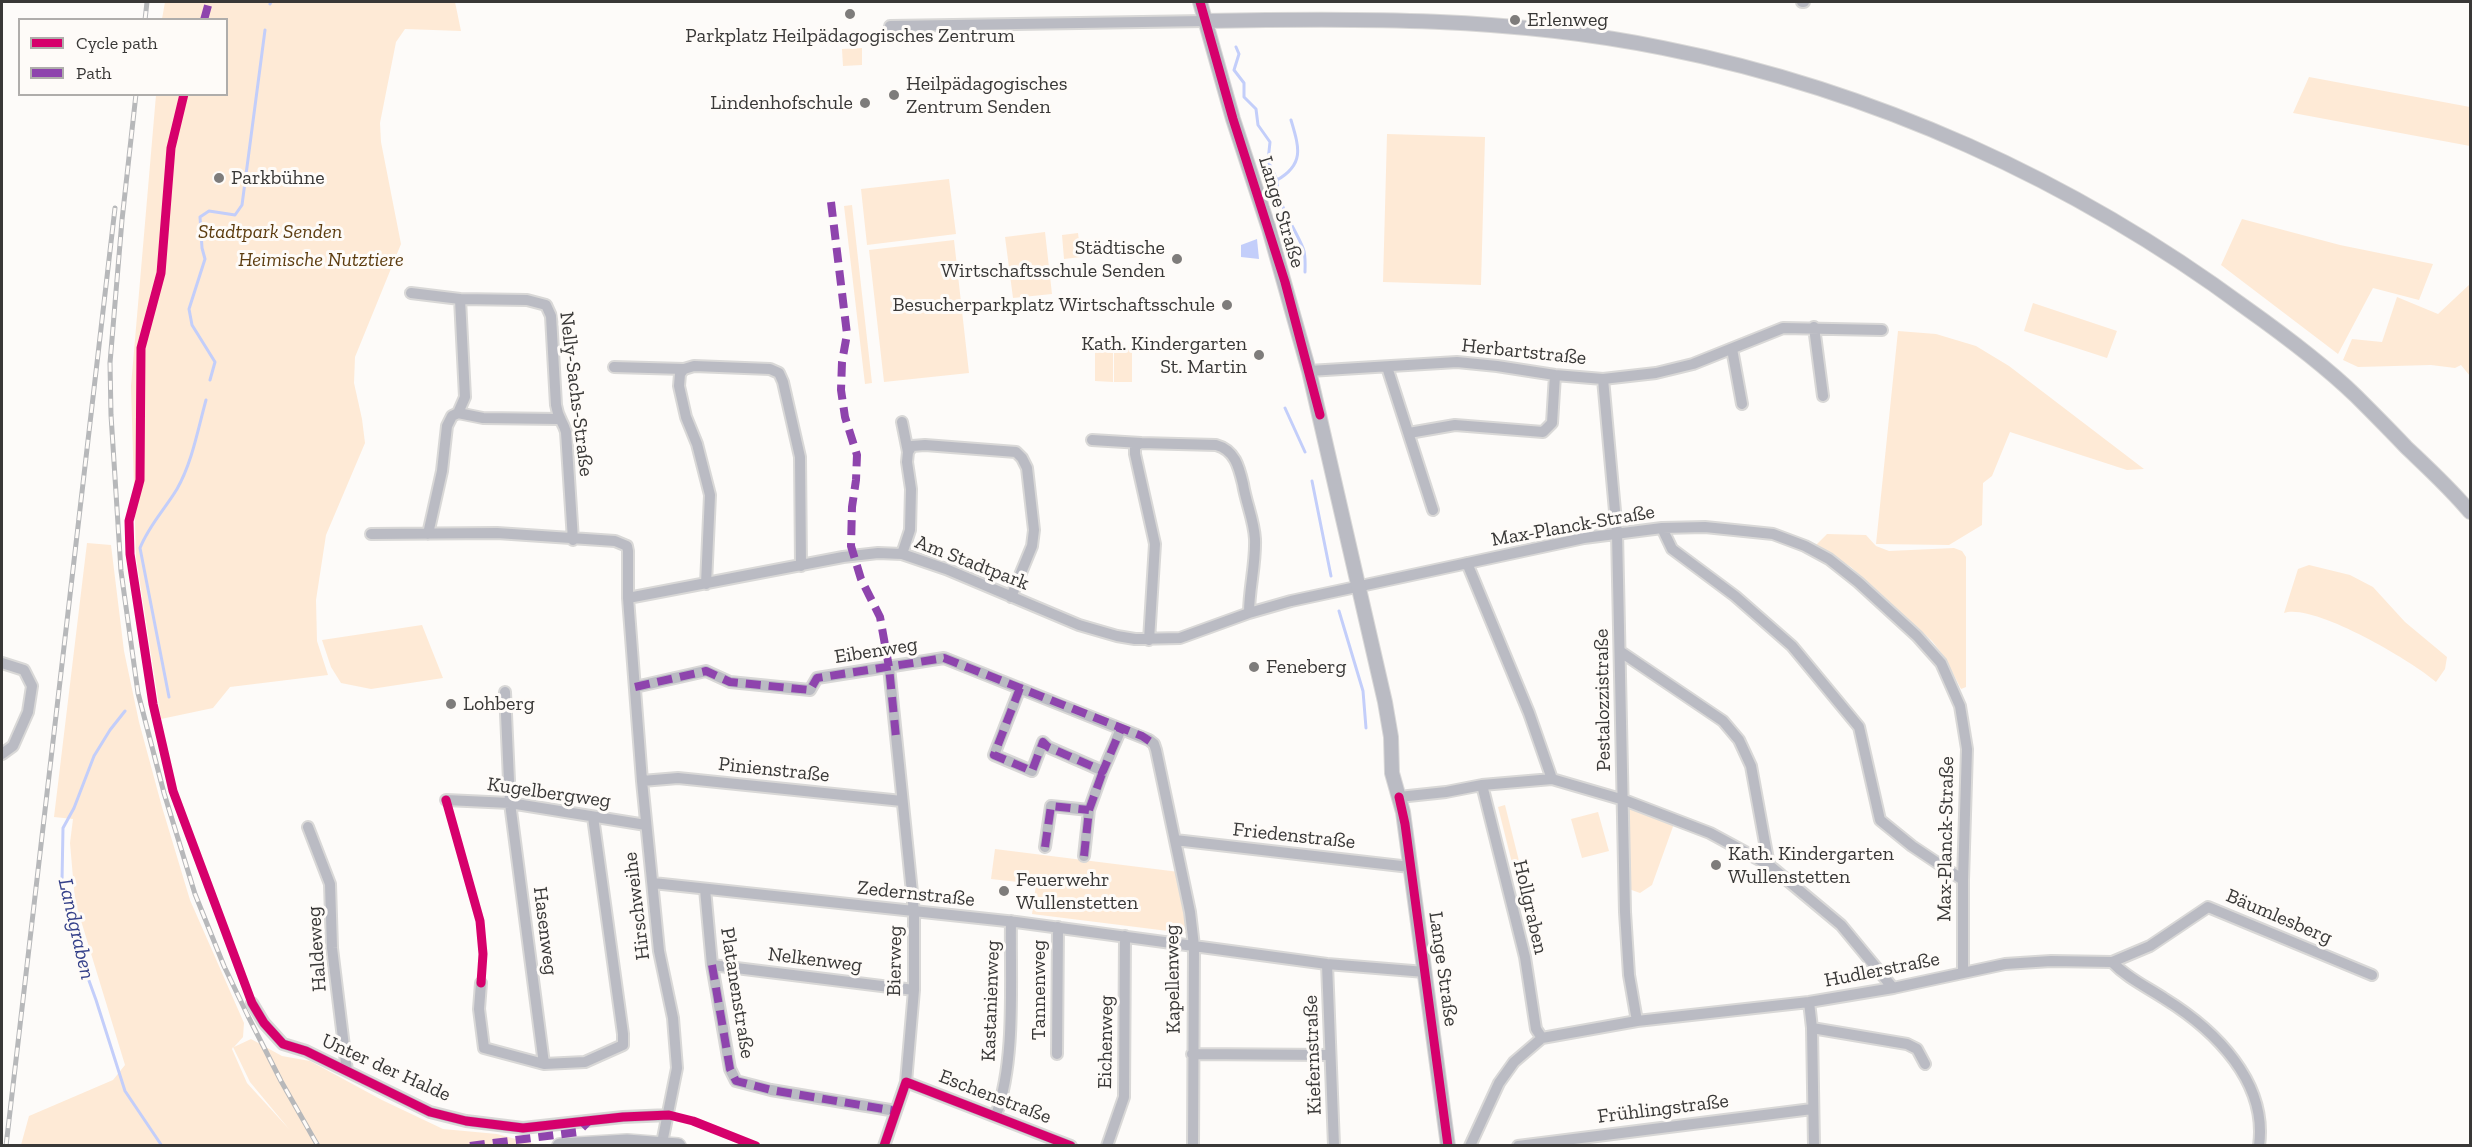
<!DOCTYPE html>
<html>
<head>
<meta charset="utf-8">
<style>
  body { margin:0 }
  #map { position:relative; width:2472px; height:1147px; overflow:hidden; background:#fdfbf9; font-family:"Zilla Slab",serif }
  canvas { display:block }
  .frame { position:absolute; inset:0; border:3px solid #393837; pointer-events:none }
  .legend { position:absolute; left:18px; top:18px; width:210px; height:78px; box-sizing:border-box; background:#fefbf8; border:2px solid #afadab; margin:0; padding:8px 10px; list-style:none; font-size:18px; color:#393837 }
  .legend li { display:flex; align-items:center; gap:12px; height:30px }
  .legend b { width:30px; border:2px solid #afadab }
</style>
</head>
<body>
<div id="map">
<canvas width="2472" height="1147"></canvas>
<div class="frame"></div>
<ul class="legend">
<li><b style="height:8px;background:#d6006c"></b>Cycle path</li>
<li><b style="height:8px;background:#8e44ad"></b>Path</li>
</ul>
</div>
<script>
const ctx = document.querySelector('canvas').getContext('2d');
ctx.lineJoin = 'round';
function fillPath(path, color) {
  ctx.fillStyle = color;
  ctx.fill(path, 'evenodd');
}
function stroke(path, color, width, dash) {
  ctx.strokeStyle = color;
  ctx.lineWidth = width;
  ctx.lineCap = dash ? 'butt' : 'round';
  ctx.setLineDash(dash || []);
  ctx.stroke(path);
}
function label(font, color, halo, rows, align = 'center') {
  ctx.font = font + ' "Zilla Slab",serif';
  ctx.lineWidth = 6;
  ctx.setLineDash([]);
  ctx.textBaseline = 'middle';
  ctx.strokeStyle = halo;
  ctx.fillStyle = color;
  for (const [text, x, y, turn = 0] of rows) {
    ctx.save();
    ctx.translate(x, y);
    ctx.rotate((+turn || 0) * Math.PI / 180);
    ctx.textAlign = isNaN(turn) ? turn : align;
    if (halo) ctx.strokeText(text, 0, 0);
    ctx.fillText(text, 0, 0);
    ctx.restore();
  }
}
fillPath(new Path2D(`
  M 165,2 L 455,2 L 461,31 L 405,29 L 396,42 L 380,123 L 381,142 L 401,244 L 355,357 L 354,383 L 362,419 L 365,443 L 326,535 L 316,600 L 317,641 L 328,675 L 230,687 L 213,708 L 161,719 L 136,557 L 131,386 L 156,95 L 226,94 L 226,20 L 162,19 Z
  M 862,48 L 862,65 L 843,66 L 842,49 Z
  M 2309,77 L 2470,107 L 2470,146 L 2293,113 Z
  M 1387,134 L 1485,137 L 1481,285 L 1383,282 Z
  M 949,179 L 956,234 L 867,245 L 861,189 Z
  M 852,205 L 872,383 L 865,384 L 844,206 Z
  M 2242,219 L 2340,245 L 2433,264 L 2419,300 L 2373,288 L 2338,354 L 2221,265 Z
  M 1045,232 L 1052,294 L 1013,298 L 1005,237 Z
  M 1078,233 L 1081,257 L 1064,259 L 1062,235 Z
  M 954,240 L 969,373 L 884,382 L 869,250 Z
  M 2470,284 L 2470,376 L 2461,365 L 2455,368 L 2431,365 L 2358,367 L 2343,360 L 2352,339 L 2382,342 L 2397,297 L 2438,314 Z
  M 2033,303 L 2117,331 L 2107,358 L 2024,331 Z
  M 1898,331 L 1936,334 L 1976,346 L 2009,366 L 2144,469 L 2127,470 L 2010,432 L 1992,476 L 1983,483 L 1982,525 L 1949,545 L 1876,544 Z
  M 1095,348 L 1113,349 L 1113,382 L 1095,381 Z
  M 1114,349 L 1132,349 L 1132,382 L 1114,382 Z
  M 1827,534 L 1866,535 L 1876,546 L 1889,551 L 1954,548 L 1962,551 L 1966,557 L 1966,687 L 1961,689 L 1945,658 L 1932,641 L 1851,567 L 1816,545 Z
  M 87,543 L 111,545 L 124,651 L 139,722 L 162,807 L 190,900 L 244,1023 L 243,1037 L 234,1047 L 251,1039 L 282,1056 L 310,1061 L 382,1100 L 443,1129 L 497,1134 L 538,1145 L 21,1145 L 29,1116 L 113,1080 L 125,1065 L 75,901 L 70,843 L 73,819 L 54,817 ZM 233,1047 L 250,1082 L 289,1129 L 247,1083 L 232,1049 Z
  M 2309,565 L 2350,575 L 2373,587 L 2405,622 L 2447,657 L 2445,669 L 2436,682 C 2412,661 2314,603 2284,613 L 2298,569 Z
  M 422,625 L 443,678 L 371,689 L 341,683 L 331,667 L 322,640 Z
  M 1625,802 L 1675,821 L 1652,885 L 1640,893 L 1626,888 Z
  M 1505,805 L 1525,885 L 1518,887 L 1498,807 Z
  M 1598,812 L 1609,851 L 1582,858 L 1571,819 Z
  M 995,849 L 1179,872 L 1192,934 L 1032,914 L 1036,884 L 991,879 Z`), '#feead6');
fillPath(new Path2D(`
  M 1257,239 L 1259,259 L 1241,257 L 1241,245 Z`), '#c3cefa');
stroke(new Path2D(`
  M 270,4 L 271,2
  M 1236,47 L 1239,54 L 1234,70 L 1244,83 L 1244,97 L 1256,109 L 1258,125 L 1270,142 L 1268,161 L 1277,180
  M 1291,120 C 1299,147 1305,164 1277,180 C 1277,205 1294,226 1303,248 C 1306,255 1305,265 1305,272
  M 210,380 L 215,362 L 192,325 L 189,309 L 205,259 L 202,248 L 200,217 L 209,211 L 235,215 L 242,205 L 265,30
  M 1285,408 L 1305,452
  M 1312,481 L 1331,576
  M 1339,611 L 1363,691 L 1366,728
  M 169,697 L 140,548 C 149,525 165,509 177,489 C 192,463 198,429 206,400
  M 125,711 L 110,730 L 94,756 L 74,808 L 63,828 L 62,881 L 63,893 L 77,928 L 75,942 L 96,1000 L 125,1091 L 162,1146`), '#c3cefa', 3);
const minor = new Path2D(`
  M 1802,2 L 1804,2
  M 890,26 L 1205,21
  M 411,293 L 460,299
  M 1814,327 L 1823,396
  M 1732,349 L 1742,404
  M 614,367 L 684,369
  M 1387,367 L 1433,510
  M 1309,371 L 1457,362 L 1497,366 L 1555,375 L 1603,379 L 1656,373 L 1693,364 L 1783,328 L 1882,330
  M 1603,379 L 1617,533 L 1625,912 L 1629,975 L 1637,1021
  M 458,413 L 483,418 L 558,419
  M 902,422 L 908,452
  M 1409,433 L 1455,425 L 1543,432 L 1552,423 L 1555,375
  M 1092,440 L 1141,443
  M 1662,528 L 1672,549 L 1735,596 L 1792,646 L 1859,727 L 1880,820 L 1912,846 L 1963,880
  M 371,534 L 497,533 L 615,541 L 627,546 L 628,551 L 628,598
  M 428,534 L 442,471 L 447,426 L 452,416 L 458,413 L 465,397 L 460,299 L 527,300 L 546,305 L 551,316 L 556,405 C 558,419 563,421 566,432 L 573,540
  M 902,554 L 910,530 L 911,489 L 907,462 L 908,452 L 912,446 L 925,445 L 1016,452 L 1022,458 L 1027,468 L 1034,530 L 1032,546 L 1011,597
  M 1467,563 L 1529,713 L 1552,779
  M 706,584 L 710,495 L 697,444 L 686,417 L 679,386 L 680,374 L 684,369 L 694,366 L 770,369 L 779,373 L 783,382 L 800,457 L 801,566
  M 1149,640 L 1155,544 L 1135,454 L 1135,446 L 1141,443 L 1216,445 C 1235,450 1239,467 1243,484 C 1246,503 1254,520 1255,539 C 1256,564 1249,588 1249,613
  M 1621,652 L 1723,721 L 1739,740 L 1751,766 L 1769,865
  M 2,663 L 24,670 L 32,686 L 28,712 L 13,746 L 2,754
  M 635,687 L 706,671 L 730,682 L 810,690 L 817,678 L 944,658 L 1149,740 L 1154,744 L 1156,750 L 1190,912 L 1194,946 L 1193,1146
  M 1020,688 L 994,755 L 1032,771 L 1043,742 L 1048,747 L 1103,771 L 1121,729
  M 505,692 L 510,803 L 544,1064
  M 642,781 L 678,778 L 902,801
  M 1482,785 L 1525,957 L 1536,1029 L 1542,1038
  M 1399,797 L 1446,792 L 1482,785 L 1552,779 L 1624,800 L 1710,833 L 1769,865 L 1841,925 L 1893,988
  M 446,800 L 510,803 L 646,825
  M 308,827 L 330,884 L 332,948 L 347,1071
  M 1175,840 L 1410,867
  M 1045,847 L 1051,806 L 1089,810
  M 1084,856 L 1089,810 L 1103,771
  M 653,883 L 1016,922 L 1327,964 L 1425,972
  M 705,889 L 712,965 L 730,1069 L 736,1081 L 771,1090 L 896,1111
  M 2112,962 L 2150,946 L 2208,907 L 2372,975
  M 1327,964 L 1334,1146
  M 712,965 L 914,990
  M 481,983 L 479,1009 L 484,1048 L 544,1064 L 585,1062 L 623,1045 L 623,1034 L 593,817
  M 1809,1002 L 1812,1028 L 1814,1146
  M 252,1003 L 264,1023 L 283,1044 L 306,1051 L 430,1112 L 466,1121 L 523,1128 L 623,1117 L 669,1115
  M 1812,1028 L 1907,1044 L 1917,1049 L 1925,1064
  M 1057,1054 L 1058,927
  M 1192,1054 L 1330,1055
  M 906,1082 L 1071,1146
  M 996,1115 C 1016,1060 1010,982 1011,921
  M 662,1143 L 677,1068 L 673,1018 L 659,951 L 642,781 L 628,598 L 843,557 L 878,553 L 902,554 L 946,569 L 1079,625 L 1117,636 L 1135,639 L 1180,638 L 1249,613 L 1291,601 L 1584,538 L 1662,528 L 1705,527 L 1773,534 L 1805,546 L 1829,559 L 1858,582 L 1917,636 L 1941,663 L 1960,706 L 1967,749 L 1963,880 L 1963,972
  M 884,1146 L 906,1082 L 914,990 L 914,912 L 889,667
  M 1107,1146 L 1124,1097 L 1125,936
  M 1470,1146 L 1499,1083 L 1514,1062 L 1542,1038 L 1637,1021 L 1809,1002 L 1893,988 L 2005,964 L 2051,961 L 2112,962 C 2127,978 2147,987 2165,999 C 2215,1030 2268,1082 2259,1146
  M 1518,1146 L 1812,1109`);
const tertiary = new Path2D(`
  M 1200,2 L 1233,119 L 1269,229 L 1309,371 L 1385,702 L 1391,737 L 1392,773 L 1403,812 L 1448,1146
  M 1205,21 C 1358,18 1512,17 1663,48 C 1874,90 2073,180 2246,308 C 2284,335 2323,364 2356,396 C 2373,413 2390,430 2406,447 C 2428,468 2451,489 2470,512`);
const secondary = new Path2D(`
  M 560,1146 L 627,1142 L 678,1146`);
stroke(minor, '#d9d8d7', 14);
stroke(tertiary, '#d9d8d7', 16);
stroke(secondary, '#d9d8d7', 18);
stroke(minor, '#babbc3', 10);
stroke(tertiary, '#babbc3', 14);
stroke(secondary, '#b9bac2', 15);
const rail = new Path2D(`
  M 145,20 L 147,2
  M 136,94 L 122,220 L 110,363 L 111,415 L 121,571 L 138,693 L 164,793 L 195,894 L 224,966 L 248,1016 L 281,1081 L 318,1146
  M 6,1146 L 115,208`);
stroke(rail, '#b7b8ba', 5);
stroke(rail, '#fefbf8', 3, [9]);
stroke(new Path2D(`
  M 204,20 L 209,2
  M 831,202 L 847,334 L 842,362 L 841,390 L 845,417 L 857,455 L 856,480 L 852,507 L 851,546 L 861,579 L 880,617 L 889,667 L 896,737
  M 635,687 L 706,671 L 730,682 L 810,690 L 817,678 L 944,658 L 1142,736 L 1154,744
  M 1020,688 L 994,755 L 1032,771 L 1043,742 L 1048,747 L 1103,771 L 1121,729
  M 1045,847 L 1051,806 L 1089,810
  M 1084,856 L 1089,810 L 1103,771
  M 712,965 L 730,1069 L 736,1081 L 771,1090 L 896,1111
  M 470,1146 L 578,1132 L 588,1122`), '#8e44ad', 8, [15, 8]);
stroke(new Path2D(`
  M 1200,2 L 1233,119 L 1285,282 L 1320,415
  M 184,94 L 171,148 L 161,273 L 141,348 L 140,480 L 129,521 L 130,554 L 153,704 L 173,791 L 252,1003 L 264,1023 L 283,1044 L 306,1051 L 430,1112 L 466,1121 L 523,1128 L 623,1117 L 669,1115 L 693,1121 L 756,1146
  M 1399,797 L 1405,824 L 1448,1146
  M 446,800 L 480,921 L 483,954 L 481,983
  M 884,1146 L 906,1082 L 1071,1146`), '#d6006c', 9);
for (const [x, y, r, color] of [
  [850,14,6,"#7e7c7b"],
  [1515,20,6,"#7e7c7b"],
  [894,95,6,"#7e7c7b"],
  [865,103,6,"#7e7c7b"],
  [219,178,6,"#7e7c7b"],
  [1177,259,6,"#7e7c7b"],
  [1227,305,6,"#7e7c7b"],
  [1259,355,6,"#7e7c7b"],
  [1254,667,6,"#7e7c7b"],
  [451,704,6,"#7e7c7b"],
  [1716,865,6,"#7e7c7b"],
  [1004,891,6,"#7e7c7b"]
]) {
  const dot = new Path2D();
  dot.arc(x, y, r, 0, 2 * Math.PI);
  ctx.fillStyle = color;
  ctx.fill(dot);
  stroke(dot, '#fefbf8', 2);
}
label('20px', '#393837', '#fefbf8', [
  ["Erlenweg",1527,20],
  ["Parkplatz Heilpädagogisches Zentrum",850,36,"center"],
  ["Heilpädagogisches",906,84],
  ["Zentrum Senden",906,107],
  ["Lindenhofschule",853,103,"right"],
  ["Parkbühne",231,178],
  ["Städtische",1165,248,"right"],
  ["Wirtschaftsschule Senden",1165,271,"right"],
  ["Besucherparkplatz Wirtschaftsschule",1215,305,"right"],
  ["Kath. Kindergarten",1247,344,"right"],
  ["St. Martin",1247,367,"right"],
  ["Feneberg",1266,667],
  ["Lohberg",463,704],
  ["Kath. Kindergarten",1728,854],
  ["Wullenstetten",1728,877],
  ["Feuerwehr",1016,880],
  ["Wullenstetten",1016,903]
], 'left');
label('20px', '#393837', '#fefbf8', [
  ["Lange Straße",1281,212,73],
  ["Herbartstraße",1524,352,6],
  ["Nelly-Sachs-Straße",576,394,83],
  ["Max-Planck-Straße",1573,526,-10],
  ["Am Stadtpark",972,563,21],
  ["Eibenweg",876,651,-9],
  ["Pestalozzistraße",1603,700,-91],
  ["Pinienstraße",774,770,6],
  ["Kugelbergweg",549,793,8],
  ["Friedenstraße",1294,836,6],
  ["Max-Planck-Straße",1946,839,-89],
  ["Zedernstraße",916,894,6],
  ["Hirschweihe",637,906,-97],
  ["Hollgraben",1530,907,77],
  ["Bäumlesberg",2279,917,23],
  ["Hasenweg",545,931,83],
  ["Haldeweg",317,949,-94],
  ["Nelkenweg",815,960,7],
  ["Bierweg",895,961,-89],
  ["Lange Straße",1443,969,82],
  ["Hudlerstraße",1882,970,-11],
  ["Kapellenweg",1173,979,-91],
  ["Tannenweg",1039,990,-90],
  ["Platanenstraße",737,993,81],
  ["Kastanienweg",991,1001,-88],
  ["Eichenweg",1106,1042,-89],
  ["Kiefernstraße",1313,1055,-92],
  ["Unter der Halde",386,1068,24],
  ["Eschenstraße",995,1097,21],
  ["Frühlingstraße",1663,1109,-7]
]);
label('italic 20px', '#5c3c0f', '#fefbf8', [
  ["Stadtpark Senden",270,232],
  ["Heimische Nutztiere",321,260]
]);
label('italic 21px', '#35418a', '#fefbf8', [
  ["Landgraben",76,929,77]
]);
</script>
</body>
</html>
